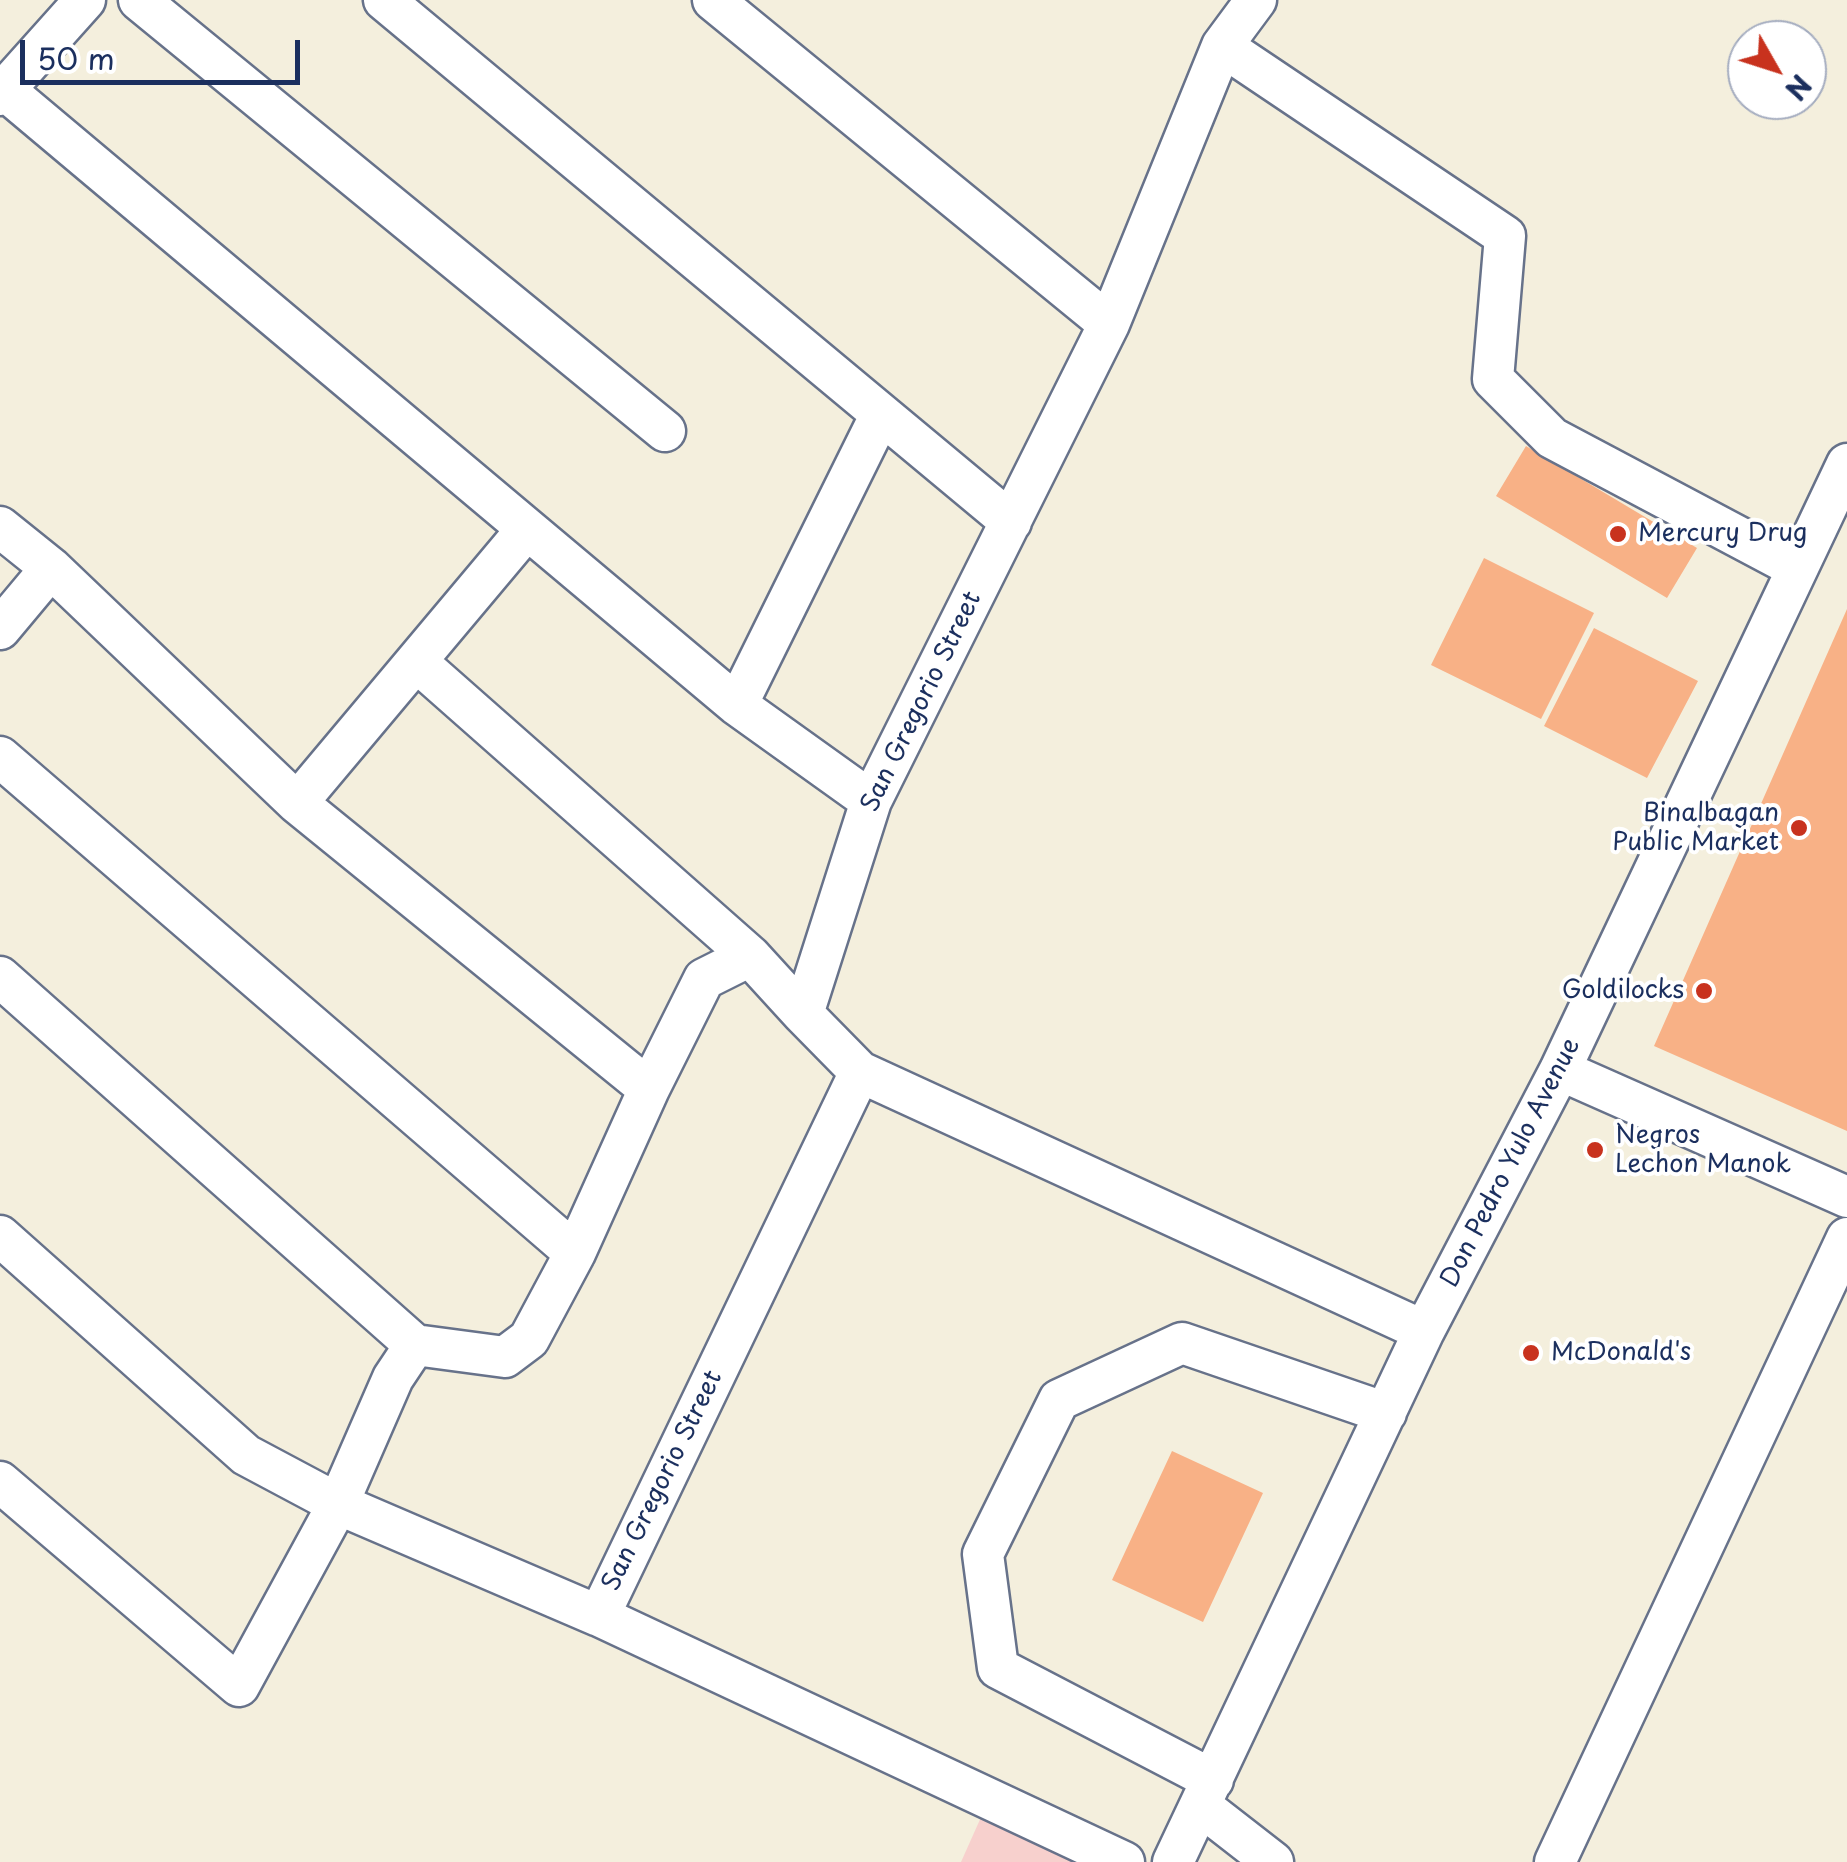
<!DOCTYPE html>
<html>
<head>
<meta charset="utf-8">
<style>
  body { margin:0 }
  #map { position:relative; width:1847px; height:1862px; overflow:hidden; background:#f4efdd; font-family:"Playpen Sans",sans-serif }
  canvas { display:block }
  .north { position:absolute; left:1727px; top:20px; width:100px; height:100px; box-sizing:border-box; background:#fff; border:2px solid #a4acbf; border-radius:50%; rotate:129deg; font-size:28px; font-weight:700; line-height:40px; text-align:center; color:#1b2f5e }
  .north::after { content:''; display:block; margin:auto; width:35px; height:45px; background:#c8321e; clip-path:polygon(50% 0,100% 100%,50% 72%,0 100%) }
  .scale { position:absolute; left:20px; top:40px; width:280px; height:45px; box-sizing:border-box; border:5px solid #1b2f5e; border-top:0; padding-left:12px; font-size:30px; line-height:35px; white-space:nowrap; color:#1b2f5e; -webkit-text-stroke:8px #fff; paint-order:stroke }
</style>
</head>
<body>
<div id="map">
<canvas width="1847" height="1862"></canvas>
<div class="north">N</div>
<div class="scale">50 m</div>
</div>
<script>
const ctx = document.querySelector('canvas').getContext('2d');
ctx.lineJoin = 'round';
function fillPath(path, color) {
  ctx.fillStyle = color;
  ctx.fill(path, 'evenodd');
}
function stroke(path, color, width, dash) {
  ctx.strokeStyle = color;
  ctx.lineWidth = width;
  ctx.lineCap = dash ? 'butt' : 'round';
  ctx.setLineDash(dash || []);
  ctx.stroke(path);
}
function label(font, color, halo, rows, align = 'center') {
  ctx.font = font + ' "Playpen Sans",sans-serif';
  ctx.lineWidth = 8;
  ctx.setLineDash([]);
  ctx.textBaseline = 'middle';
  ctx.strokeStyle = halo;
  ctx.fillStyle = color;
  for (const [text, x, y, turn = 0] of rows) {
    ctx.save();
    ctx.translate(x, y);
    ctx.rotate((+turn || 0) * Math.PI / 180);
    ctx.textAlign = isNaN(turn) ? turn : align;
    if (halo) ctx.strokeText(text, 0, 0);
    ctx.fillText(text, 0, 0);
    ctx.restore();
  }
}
fillPath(new Path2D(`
  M 982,1815 L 1084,1862 L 961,1862 Z`), '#f7d0cd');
fillPath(new Path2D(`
  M 1526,446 L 1697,548 L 1667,598 L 1496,496 Z
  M 1484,558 L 1594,613 L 1541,719 L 1431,665 Z
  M 1847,609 L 1847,1131 L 1654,1046 Z
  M 1594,628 L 1698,681 L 1647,778 L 1544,726 Z
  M 1172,1451 L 1263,1493 L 1203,1622 L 1112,1580 Z`), '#f8b186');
const minor = new Path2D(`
  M 139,0 L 665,431
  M 384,0 L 1011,522
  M 713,0 L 1109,324
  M 1222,46 L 1505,236 L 1493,379 L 1552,438 L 1797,568
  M 0,86 L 737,705 L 871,801
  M 0,95 L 85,0
  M 0,527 L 51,568 L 297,803 L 649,1089
  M 0,629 L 51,568
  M 417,662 L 750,956 L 803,1014
  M 737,705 L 881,414
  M 0,757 L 575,1253
  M 297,803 L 527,529
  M 0,977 L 415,1345
  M 1560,1070 L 1847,1197
  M 860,1072 L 1424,1331
  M 0,1236 L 246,1455 L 338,1504 L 393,1378 L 415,1345 L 505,1357 L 529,1339 L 575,1253 L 649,1089 L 704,979 L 750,956
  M 0,1482 L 239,1686 L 338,1504 L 599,1616 L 1124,1862
  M 599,1616 L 860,1072 L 803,1014 L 871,801 L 1109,324 L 1222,46 L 1256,0
  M 1213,1780 L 998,1668 L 983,1554 L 1059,1400 L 1182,1343 L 1386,1413
  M 1201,1806 L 1273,1862
  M 1173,1862 L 1424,1331 L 1560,1070 L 1847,464
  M 1555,1862 L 1847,1238`);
stroke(minor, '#67728a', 45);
stroke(minor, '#fff', 40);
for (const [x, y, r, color] of [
  [1618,534,10,"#c8321e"],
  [1799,828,10,"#c8321e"],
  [1704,991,10,"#c8321e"],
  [1595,1150,10,"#c8321e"],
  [1531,1353,10,"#c8321e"]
]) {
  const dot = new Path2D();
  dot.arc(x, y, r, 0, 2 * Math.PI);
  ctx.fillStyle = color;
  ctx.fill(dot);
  stroke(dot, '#fff', 4);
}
label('25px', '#1b2f5e', '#fff', [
  ["Mercury Drug",1638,534],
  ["Binalbagan",1779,814,"right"],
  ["Public Market",1779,843,"right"],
  ["Goldilocks",1684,991,"right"],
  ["Negros",1615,1136],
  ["Lechon Manok",1615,1165],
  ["McDonald's",1551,1353]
], 'left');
label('25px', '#1b2f5e', '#fff', [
  ["San Gregorio Street",922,702,-64],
  ["Don Pedro Yulo Avenue",1511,1163,-63],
  ["San Gregorio Street",663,1481,-64]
]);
</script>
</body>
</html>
